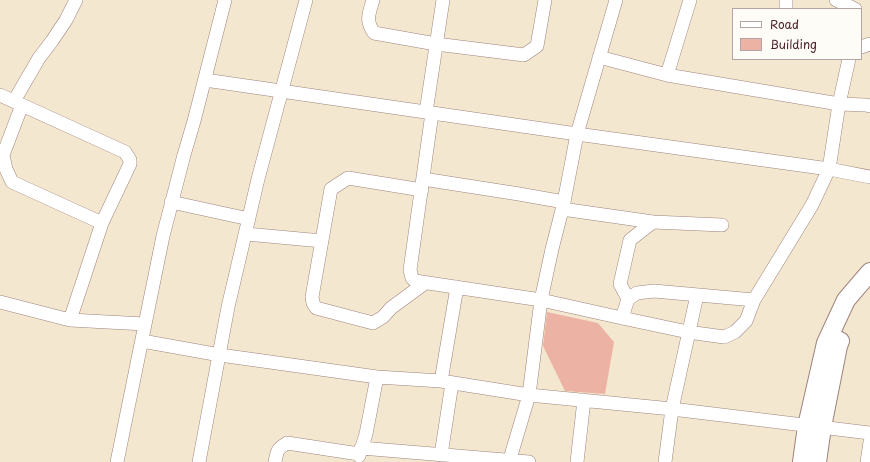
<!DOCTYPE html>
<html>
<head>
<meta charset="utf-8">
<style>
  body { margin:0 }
  #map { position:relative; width:870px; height:462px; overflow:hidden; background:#f4e7cf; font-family:"Playpen Sans",sans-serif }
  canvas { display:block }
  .legend { position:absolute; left:732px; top:8px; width:130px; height:52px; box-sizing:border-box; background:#fdfcf7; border:1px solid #b5a4a5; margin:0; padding:5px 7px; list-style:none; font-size:12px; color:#4a1f2b }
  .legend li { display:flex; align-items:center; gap:8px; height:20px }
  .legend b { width:20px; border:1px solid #b5a4a5 }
</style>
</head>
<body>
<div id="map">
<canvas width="870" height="462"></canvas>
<ul class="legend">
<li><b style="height:5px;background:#fff"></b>Road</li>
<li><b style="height:11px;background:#ecb3a5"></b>Building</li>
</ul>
</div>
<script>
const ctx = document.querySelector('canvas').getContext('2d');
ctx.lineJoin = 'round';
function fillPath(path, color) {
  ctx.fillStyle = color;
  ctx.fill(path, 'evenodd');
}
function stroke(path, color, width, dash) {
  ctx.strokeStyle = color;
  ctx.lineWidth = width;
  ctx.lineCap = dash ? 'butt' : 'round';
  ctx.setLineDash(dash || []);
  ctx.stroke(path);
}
fillPath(new Path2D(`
  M 547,312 L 598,323 L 614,342 L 605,394 L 565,391 L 543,346 Z`), '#ecb3a5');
const street = new Path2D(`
  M 373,0 C 369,14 365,20 374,33 L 436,44 L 524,55 L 537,46 L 545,0
  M 836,0 L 855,9
  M 786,9 L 786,0
  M 861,47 L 870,44
  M 599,57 L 667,75 L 839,104 L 865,105 L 870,106
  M 667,75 L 690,0
  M 205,80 L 577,134 L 829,169 L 870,177
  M 0,95 L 125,152 L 130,160 L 130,164 L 102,223 L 70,320
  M 14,101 L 39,58 L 52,41 L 66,20 L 76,0
  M 22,105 L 3,155 L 6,169 L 12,182 L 102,223
  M 426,112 L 443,0
  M 432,113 L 410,270 L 412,278 L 415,281 L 541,300 L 622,318 L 688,332 L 724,337 L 735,332 L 746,321 L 754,300 L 812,205 L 829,169 L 839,104 L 849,59
  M 423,179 L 519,194 L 564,202
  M 422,190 L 348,178 L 331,189 L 312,297 L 313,303 L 316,308 L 373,323 L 383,317 L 391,308 L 425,283
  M 171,202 L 249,219
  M 562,209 L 653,222 L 722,225
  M 246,234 L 322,241
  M 628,299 L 620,284 L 630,240 L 653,222
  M 0,302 L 70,320 L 145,324
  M 622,318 L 628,299 L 637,293 L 654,291 L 754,300
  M 142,341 L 220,355 L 377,377 L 441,381 L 529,395 L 672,409 L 870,433
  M 441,381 L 457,287
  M 361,448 L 529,462
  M 441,455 L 452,383
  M 359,456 L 366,434 L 377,377
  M 117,462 L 163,236 L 184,155 L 194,121 L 225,0
  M 199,462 L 228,307 L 258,179 L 306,0
  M 275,462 C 277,451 277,449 287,443 L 359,454
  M 509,462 L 529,395 L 541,300 L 552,249 L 564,202 L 577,134 L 616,0
  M 577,462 L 584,400
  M 665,462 L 672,409 L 697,295
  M 867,462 L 870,442`);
const secondary = new Path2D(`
  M 802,462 L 807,426 L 826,343 L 846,300 L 870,272
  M 817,462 L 822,427 L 838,346 L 840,341`);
stroke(street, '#9f837d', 14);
stroke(secondary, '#9f837d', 20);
stroke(street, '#fff', 13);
stroke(secondary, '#fff', 18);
</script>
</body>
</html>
